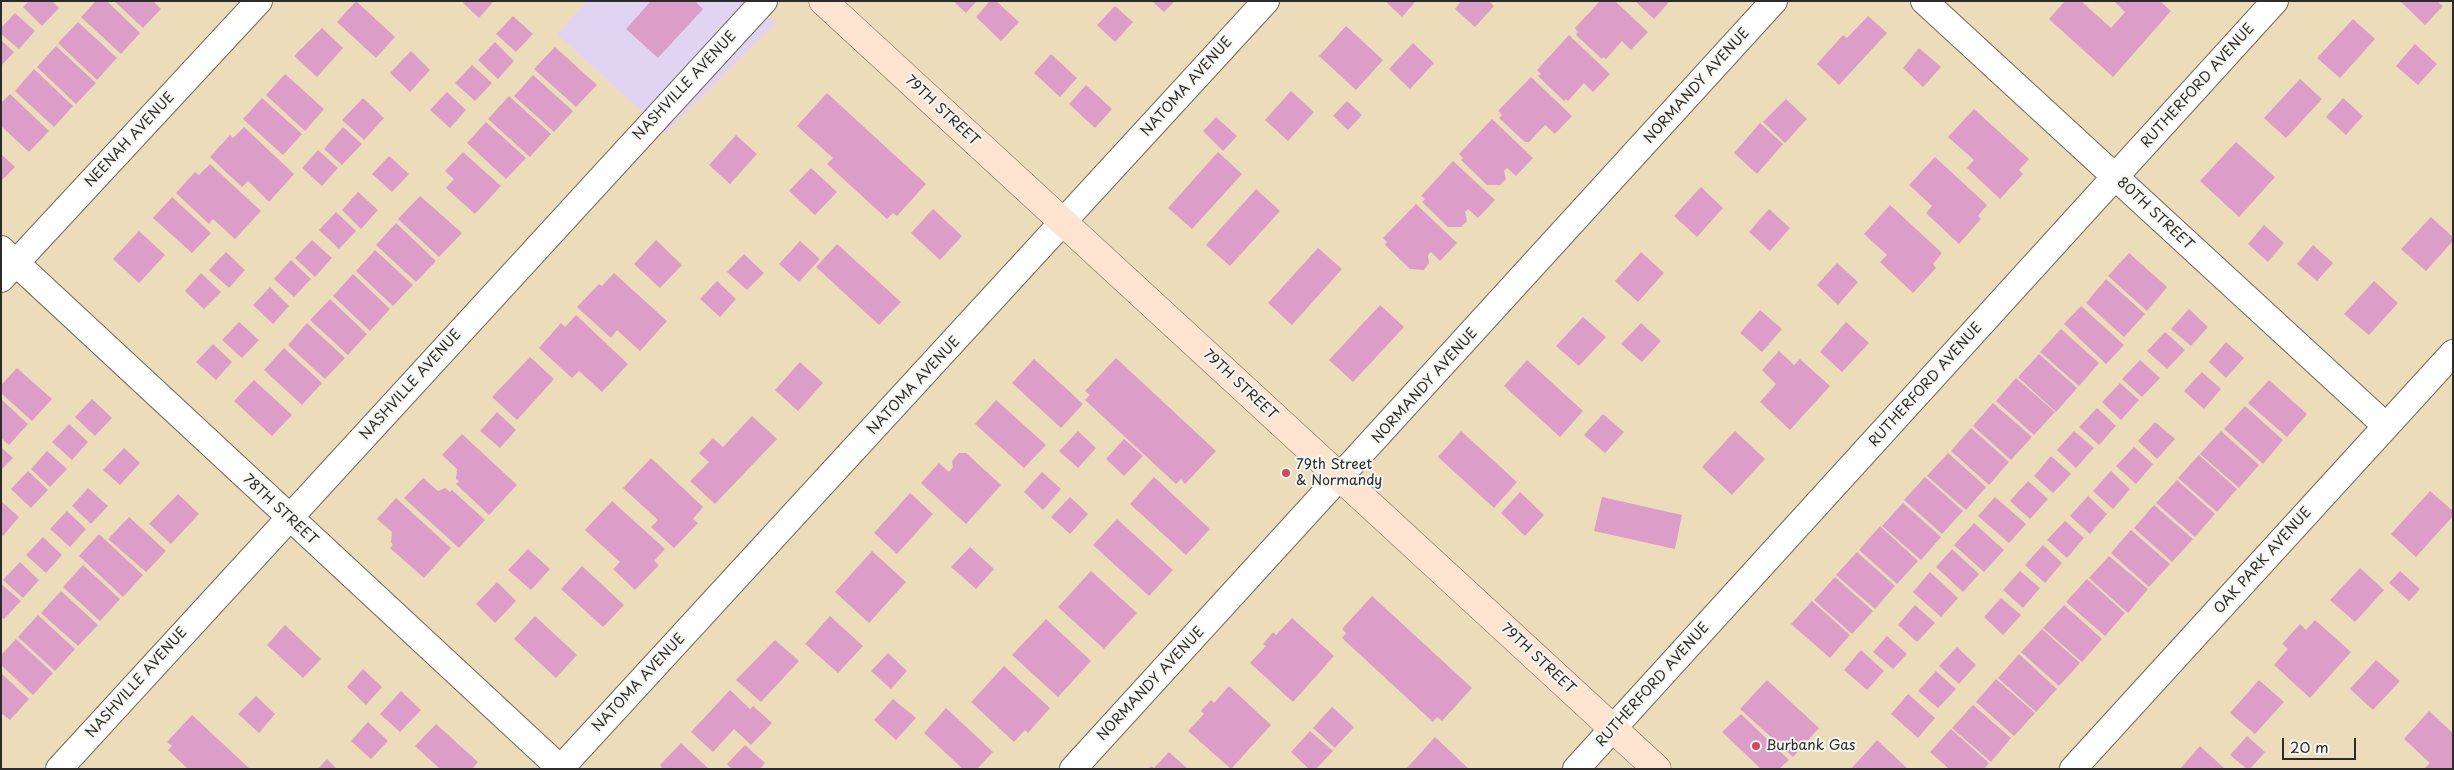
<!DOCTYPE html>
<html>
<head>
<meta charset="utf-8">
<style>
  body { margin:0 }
  #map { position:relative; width:2454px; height:770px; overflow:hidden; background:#eddcba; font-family:"Playpen Sans",sans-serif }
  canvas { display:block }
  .frame { position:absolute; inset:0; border:2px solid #2b2b2b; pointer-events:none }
  .scale { position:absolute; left:2282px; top:738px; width:74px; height:22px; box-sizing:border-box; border:2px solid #2b2b2b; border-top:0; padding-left:6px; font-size:15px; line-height:18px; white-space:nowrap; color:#2b2b2b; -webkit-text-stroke:4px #f6f6f2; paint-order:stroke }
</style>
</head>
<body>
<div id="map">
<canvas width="2454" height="770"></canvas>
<div class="frame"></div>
<div class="scale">20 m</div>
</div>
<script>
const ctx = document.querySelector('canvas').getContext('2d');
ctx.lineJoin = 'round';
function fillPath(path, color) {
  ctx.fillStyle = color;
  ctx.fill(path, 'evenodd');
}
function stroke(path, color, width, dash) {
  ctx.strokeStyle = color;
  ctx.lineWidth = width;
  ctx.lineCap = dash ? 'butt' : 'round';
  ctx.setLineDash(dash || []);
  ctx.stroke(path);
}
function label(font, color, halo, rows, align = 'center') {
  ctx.font = font + ' "Playpen Sans",sans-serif';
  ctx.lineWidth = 4;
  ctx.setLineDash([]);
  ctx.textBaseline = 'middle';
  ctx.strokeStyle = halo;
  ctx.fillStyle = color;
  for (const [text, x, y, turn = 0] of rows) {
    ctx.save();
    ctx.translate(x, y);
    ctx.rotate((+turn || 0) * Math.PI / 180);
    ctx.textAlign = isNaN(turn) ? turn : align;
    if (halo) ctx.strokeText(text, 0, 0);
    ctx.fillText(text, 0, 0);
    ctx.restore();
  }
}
fillPath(new Path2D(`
  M 587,1 L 751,1 L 776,23 L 665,133 L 557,34 Z`), '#e1d4f3');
fillPath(new Path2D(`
  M 29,1 L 52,1 L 59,8 L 42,26 L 23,7 Z
  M 96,1 L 107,1 L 140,33 L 121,54 L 81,17 Z
  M 114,1 L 153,1 L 161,9 L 143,28 Z
  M 356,1 L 395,37 L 376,58 L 337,22 Z
  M 465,1 L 494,1 L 479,18 L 463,3 Z
  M 651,1 L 695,1 L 703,9 L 658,58 L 626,29 Z
  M 953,1 L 977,1 L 966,13 Z
  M 990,1 L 996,1 L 1019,22 L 1001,41 L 976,17 Z
  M 1152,1 L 1175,1 L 1164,12 Z
  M 1385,1 L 1416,1 L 1402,17 Z
  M 1461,1 L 1489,1 L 1494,6 L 1475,27 L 1455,9 Z
  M 1600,1 L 1615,1 L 1648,32 L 1631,50 L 1622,41 L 1606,59 L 1603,57 L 1602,59 L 1576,35 L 1578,32 L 1575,28 Z
  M 1635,1 L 1670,1 L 1654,19 Z
  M 2065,1 L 2081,1 L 2111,28 L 2125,12 L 2114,1 L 2160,1 L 2171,11 L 2113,77 L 2049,19 Z
  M 2400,1 L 2437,1 L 2443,6 L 2425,25 Z
  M 1115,6 L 1133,22 L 1115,42 L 1097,25 Z
  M 15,13 L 35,31 L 19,49 L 1,34 L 1,28 Z
  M 513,16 L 533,34 L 516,52 L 496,34 Z
  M 1868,16 L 1887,33 L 1839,85 L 1817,64 L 1843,35 L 1847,38 Z
  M 2353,19 L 2375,39 L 2340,78 L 2317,58 Z
  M 78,22 L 117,58 L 97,80 L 58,43 Z
  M 1346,26 L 1383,60 L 1356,90 L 1319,56 Z
  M 322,28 L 343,48 L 317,77 L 294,56 Z
  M 1569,35 L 1610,74 L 1593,92 L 1584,83 L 1568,101 L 1566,99 L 1564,101 L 1538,76 L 1541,74 L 1537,70 Z
  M 1,40 L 14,52 L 1,66 Z
  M 495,42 L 514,61 L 498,79 L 478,60 Z
  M 1413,43 L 1434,63 L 1410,89 L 1389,69 Z
  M 2415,44 L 2437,64 L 2418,85 L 2396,66 Z
  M 56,46 L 96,83 L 76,104 L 37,67 Z
  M 555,47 L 597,85 L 576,107 L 534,69 Z
  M 1919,48 L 1941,67 L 1923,87 L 1903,68 Z
  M 411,51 L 430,70 L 410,92 L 390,73 Z
  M 1051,54 L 1077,78 L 1060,97 L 1034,73 Z
  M 472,65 L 492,83 L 475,101 L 455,83 Z
  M 34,69 L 73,106 L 54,127 L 15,91 Z
  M 285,74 L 324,109 L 305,131 L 266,95 Z
  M 533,75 L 573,111 L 554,132 L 514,96 Z
  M 1531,77 L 1572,116 L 1555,134 L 1545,125 L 1529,142 L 1525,142 L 1499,118 L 1502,115 L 1498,111 Z
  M 2300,79 L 2322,99 L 2286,138 L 2264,118 Z
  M 1086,85 L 1112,109 L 1095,128 L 1069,104 Z
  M 1291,91 L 1314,112 L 1288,141 L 1265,120 Z
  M 447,92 L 466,110 L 450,128 L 430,110 Z
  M 827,93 L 926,184 L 897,216 L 893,213 L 887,219 L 827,164 L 833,158 L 797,126 Z
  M 10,94 L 49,131 L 29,152 L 1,126 L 1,103 Z
  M 509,96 L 551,134 L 530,157 L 488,119 Z
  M 262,98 L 302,134 L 283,155 L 243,119 Z
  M 363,98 L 384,118 L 364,140 L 342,120 Z
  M 2343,98 L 2363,116 L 2346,135 L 2326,117 Z
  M 1786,99 L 1807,119 L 1785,143 L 1763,122 Z
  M 1347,101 L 1362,115 L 1348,130 L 1333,116 Z
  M 1974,109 L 2029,159 L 2019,170 L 2023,174 L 2000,199 L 1967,168 L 1974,160 L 1948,137 Z
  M 1216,117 L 1237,136 L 1223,151 L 1203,131 Z
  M 1492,119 L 1533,158 L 1516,176 L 1507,168 L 1504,171 L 1506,179 L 1500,185 L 1487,185 L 1461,160 L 1463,158 L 1459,154 Z
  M 486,122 L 526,158 L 506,179 L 467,143 Z
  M 1760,123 L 1783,144 L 1757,174 L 1734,153 Z
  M 244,127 L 294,174 L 269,202 L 248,181 L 242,187 L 210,157 L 230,135 L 233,138 Z
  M 343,127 L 362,144 L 342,165 L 324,149 Z
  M 736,135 L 757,154 L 730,184 L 709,165 Z
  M 2236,142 L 2275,177 L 2239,217 L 2200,181 Z
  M 318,150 L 338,168 L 322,186 L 302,168 Z
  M 463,152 L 501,186 L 475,214 L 446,188 L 454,179 L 445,171 Z
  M 1218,152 L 1242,174 L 1192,229 L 1168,208 Z
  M 1,154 L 15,167 L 1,181 Z
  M 389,156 L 409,174 L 392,192 L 372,174 Z
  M 1935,157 L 1987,205 L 1978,216 L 1981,219 L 1959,244 L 1926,213 L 1932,206 L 1909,185 Z
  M 1453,161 L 1495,200 L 1478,218 L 1468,209 L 1465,212 L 1467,221 L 1461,227 L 1448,227 L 1422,202 L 1425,199 L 1421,196 Z
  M 210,164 L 261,211 L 235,239 L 213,219 L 209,224 L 176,193 L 195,172 L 199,175 Z
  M 811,168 L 837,192 L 815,215 L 789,191 Z
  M 1701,187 L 1723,208 L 1697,237 L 1674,216 Z
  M 1256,189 L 1280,211 L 1230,266 L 1206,245 Z
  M 358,192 L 378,210 L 361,229 L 342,210 Z
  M 420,196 L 462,233 L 439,257 L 398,219 Z
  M 172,197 L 211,233 L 192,253 L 153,218 Z
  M 1416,204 L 1457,243 L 1440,261 L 1431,252 L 1428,255 L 1429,263 L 1424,270 L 1410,269 L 1385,245 L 1387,242 L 1383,238 Z
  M 1890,205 L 1942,253 L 1933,264 L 1936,268 L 1913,293 L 1880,262 L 1887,255 L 1864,234 Z
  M 933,209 L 962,236 L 940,260 L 911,233 Z
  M 1769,209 L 1790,228 L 1770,251 L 1749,232 Z
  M 336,212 L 356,231 L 339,249 L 319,230 Z
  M 2431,217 L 2453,237 L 2453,241 L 2426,271 L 2401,249 Z
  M 396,223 L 436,261 L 416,282 L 376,245 Z
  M 2264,225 L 2284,243 L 2268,262 L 2248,244 Z
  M 139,231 L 165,255 L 139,283 L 113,259 Z
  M 312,240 L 332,258 L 315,277 L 295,258 Z
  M 656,240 L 682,265 L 660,288 L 634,264 Z
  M 800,241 L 820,259 L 799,282 L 779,264 Z
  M 837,244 L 901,302 L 879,325 L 816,267 Z
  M 2313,245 L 2333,263 L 2317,281 L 2297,264 Z
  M 1318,248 L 1342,269 L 1292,325 L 1268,303 Z
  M 375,250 L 413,285 L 393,306 L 356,271 Z
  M 226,252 L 245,270 L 229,288 L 209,270 Z
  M 1641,252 L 1664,273 L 1638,302 L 1615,281 Z
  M 2129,253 L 2167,287 L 2147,311 L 2108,276 Z
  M 744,254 L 764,273 L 747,290 L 727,272 Z
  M 291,260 L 311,279 L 294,297 L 274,279 Z
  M 1837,263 L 1858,282 L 1838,305 L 1817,285 Z
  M 201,273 L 221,292 L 204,309 L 185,291 Z
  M 614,273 L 667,321 L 640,351 L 617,330 L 611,338 L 577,307 L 599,284 L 602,286 Z
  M 353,274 L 390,309 L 370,331 L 333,296 Z
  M 2106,279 L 2145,314 L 2124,337 L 2086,303 Z
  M 717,281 L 736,299 L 720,317 L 700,299 Z
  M 2374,281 L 2398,303 L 2369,335 L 2344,314 Z
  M 270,287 L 289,306 L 273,324 L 253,305 Z
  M 330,299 L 367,334 L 348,355 L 310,320 Z
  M 1380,305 L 1404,327 L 1353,382 L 1329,360 Z
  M 2081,306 L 2124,345 L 2106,364 L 2064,324 Z
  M 2189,309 L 2208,327 L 2191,346 L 2171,329 Z
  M 1760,310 L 1782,329 L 1762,352 L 1740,333 Z
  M 576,315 L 628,364 L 602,392 L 579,371 L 572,378 L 539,348 L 561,323 L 565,327 Z
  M 1583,317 L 1606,337 L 1579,366 L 1556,346 Z
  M 239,322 L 259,340 L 242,358 L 222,340 Z
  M 1846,322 L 1869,343 L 1842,372 L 1820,352 Z
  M 307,323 L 345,358 L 325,379 L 288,345 Z
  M 1641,323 L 1661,341 L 1642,362 L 1621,344 Z
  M 2061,329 L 2099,363 L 2079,386 L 2040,352 Z
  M 2165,332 L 2185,350 L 2167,369 L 2147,351 Z
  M 2226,342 L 2244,358 L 2226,378 L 2209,362 Z
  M 213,344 L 232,362 L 216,380 L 196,362 Z
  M 284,348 L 322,383 L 302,405 L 264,370 Z
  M 1779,351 L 1794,365 L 1800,359 L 1830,386 L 1790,430 L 1760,402 L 1776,384 L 1762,370 Z
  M 2039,354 L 2077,388 L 2056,412 L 2018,377 Z
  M 530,357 L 554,379 L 517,420 L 492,397 Z
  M 1116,358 L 1216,451 L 1185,484 L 1181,479 L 1176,484 L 1085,400 L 1090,395 L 1085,391 Z
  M 1034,359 L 1083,404 L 1061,428 L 1012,383 Z
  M 1527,360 L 1583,411 L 1560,437 L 1504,386 Z
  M 2140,360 L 2160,378 L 2142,397 L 2122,379 Z
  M 800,362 L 823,383 L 798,411 L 775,390 Z
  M 17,368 L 52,399 L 32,421 L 1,393 L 1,385 Z
  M 2202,372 L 2221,389 L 2204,409 L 2184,391 Z
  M 2016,378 L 2055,412 L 2034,435 L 1996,401 Z
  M 254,380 L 292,415 L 272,436 L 234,401 Z
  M 2269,380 L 2307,414 L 2287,437 L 2248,403 Z
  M 2120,383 L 2139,400 L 2121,420 L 2102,402 Z
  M 1,399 L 28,424 L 9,445 L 1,438 Z
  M 92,399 L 112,418 L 95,436 L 75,417 Z
  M 996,400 L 1046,445 L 1024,468 L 975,424 Z
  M 1993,403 L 2032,437 L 2011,460 L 1973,426 Z
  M 2245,406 L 2283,440 L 2263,464 L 2224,429 Z
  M 2097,408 L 2116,426 L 2099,445 L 2079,427 Z
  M 497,412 L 516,430 L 500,448 L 480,431 Z
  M 1603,414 L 1624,432 L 1605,453 L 1584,435 Z
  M 752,416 L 777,439 L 715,504 L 690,481 L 709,462 L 699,453 L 713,438 L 723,447 Z
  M 2155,422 L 2175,439 L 2157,459 L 2138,441 Z
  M 69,424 L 88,442 L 72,460 L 52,442 Z
  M 1971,428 L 2009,462 L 1989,485 L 1951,451 Z
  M 1078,431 L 1096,448 L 1078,468 L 1059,451 Z
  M 1461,431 L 1517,482 L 1494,508 L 1438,457 Z
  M 1735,431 L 1765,459 L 1732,495 L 1702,467 Z
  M 2074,431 L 2094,448 L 2076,468 L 2057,450 Z
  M 2221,431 L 2259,465 L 2239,488 L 2200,454 Z
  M 462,434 L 517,485 L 489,515 L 456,484 L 459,481 L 456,479 L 457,469 L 442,455 Z
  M 1124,439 L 1143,456 L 1124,476 L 1106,459 Z
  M 1,447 L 13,458 L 1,470 Z
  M 2134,447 L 2153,464 L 2136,484 L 2116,466 Z
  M 124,448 L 140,463 L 120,485 L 103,470 Z
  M 47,451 L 67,469 L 50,487 L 31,469 Z
  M 959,453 L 966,453 L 1001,485 L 966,524 L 921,483 L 939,463 L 949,472 L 953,467 L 952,461 Z
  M 1948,453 L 1986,487 L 1966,510 L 1927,476 Z
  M 2199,455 L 2237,489 L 2217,512 L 2178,478 Z
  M 2051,456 L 2071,474 L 2053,493 L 2034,476 Z
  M 651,458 L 703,507 L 693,519 L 698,523 L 674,548 L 651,527 L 658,520 L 623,488 Z
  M 28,471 L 48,490 L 31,508 L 11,489 Z
  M 2111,471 L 2130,489 L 2113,509 L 2093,491 Z
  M 1042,472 L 1061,489 L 1043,510 L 1024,492 Z
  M 1154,477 L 1210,529 L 1186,555 L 1130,504 Z
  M 1925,477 L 1963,511 L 1942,534 L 1904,500 Z
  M 423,478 L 438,491 L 445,488 L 450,492 L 452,490 L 485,520 L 459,548 L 404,498 Z
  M 2177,480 L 2215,514 L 2195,537 L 2156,503 Z
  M 2028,481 L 2048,499 L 2030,519 L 2010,501 Z
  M 88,488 L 108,506 L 91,524 L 72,506 Z
  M 2430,491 L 2453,511 L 2453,516 L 2416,557 L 2391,534 Z
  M 1520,492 L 1544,515 L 1525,536 L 1501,513 Z
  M 910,493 L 933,514 L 897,554 L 874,533 Z
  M 178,494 L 199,514 L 171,544 L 149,524 Z
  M 2088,496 L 2107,514 L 2090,534 L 2070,516 Z
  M 1070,497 L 1088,514 L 1070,534 L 1051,517 Z
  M 1602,497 L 1682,515 L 1675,549 L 1594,531 Z
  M 1995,497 L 2026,524 L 2009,543 L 1978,516 Z
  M 396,498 L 451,548 L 424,578 L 390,548 L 393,545 L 391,542 L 392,532 L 377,519 Z
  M 1,501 L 19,517 L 3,536 L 1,534 Z
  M 612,501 L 665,549 L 654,561 L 659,565 L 635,590 L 613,569 L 620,562 L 585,530 Z
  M 1903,503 L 1941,537 L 1921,560 L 1882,526 Z
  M 2154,505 L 2193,539 L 2172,562 L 2134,528 Z
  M 67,511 L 86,529 L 70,547 L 50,529 Z
  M 129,517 L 166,551 L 146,572 L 108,539 Z
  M 1117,519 L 1173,570 L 1149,596 L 1093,545 Z
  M 2065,521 L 2084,538 L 2067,558 L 2047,540 Z
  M 1974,523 L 2004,550 L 1984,572 L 1954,545 Z
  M 1880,526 L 1918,561 L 1897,584 L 1859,550 Z
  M 2131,530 L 2170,564 L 2149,587 L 2111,553 Z
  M 99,534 L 143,575 L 123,597 L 79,556 Z
  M 43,537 L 62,555 L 46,573 L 26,555 Z
  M 2043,545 L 2062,563 L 2045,583 L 2025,565 Z
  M 970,547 L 994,569 L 976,589 L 951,567 Z
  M 528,549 L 550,569 L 531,590 L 508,570 Z
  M 1952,549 L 1979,574 L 1963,592 L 1936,567 Z
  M 872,551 L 906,582 L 869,623 L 835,592 Z
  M 1857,552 L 1895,586 L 1875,609 L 1836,575 Z
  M 2109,556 L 2148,589 L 2128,613 L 2089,578 Z
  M 20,562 L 39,580 L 23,598 L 3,580 Z
  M 83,565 L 120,599 L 100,621 L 63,587 Z
  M 582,566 L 624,605 L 603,627 L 561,589 Z
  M 2360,568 L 2384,590 L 2355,622 L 2330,600 Z
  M 1091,571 L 1137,613 L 1104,649 L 1058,607 Z
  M 2020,571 L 2040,588 L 2023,608 L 2003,590 Z
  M 2400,571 L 2420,589 L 2409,601 L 2389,583 Z
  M 1930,572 L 1958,598 L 1941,617 L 1913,592 Z
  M 1835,577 L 1873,611 L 1852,634 L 1814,600 Z
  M 2087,579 L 2125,613 L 2105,636 L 2066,602 Z
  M 497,582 L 516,601 L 495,623 L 476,604 Z
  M 1,584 L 21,601 L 4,619 L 1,617 Z
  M 61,591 L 98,625 L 78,646 L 41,613 Z
  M 1372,596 L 1472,688 L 1442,721 L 1437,717 L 1433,722 L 1342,638 L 1346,633 L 1342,629 Z
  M 2001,598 L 2021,615 L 2003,635 L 1984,617 Z
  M 1812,601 L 1850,635 L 1830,658 L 1791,624 Z
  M 1915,605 L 1935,623 L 1917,642 L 1898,625 Z
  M 2064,605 L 2102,639 L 2082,662 L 2043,628 Z
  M 38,615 L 75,649 L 55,671 L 18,637 Z
  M 535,616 L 577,655 L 556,678 L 514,639 Z
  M 830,616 L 863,646 L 838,673 L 805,644 Z
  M 1292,618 L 1334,656 L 1293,702 L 1250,663 L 1266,646 L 1263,644 L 1273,632 L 1276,635 Z
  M 1046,619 L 1091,661 L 1058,697 L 1012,655 Z
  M 2315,620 L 2351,652 L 2310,698 L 2274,665 L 2288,649 L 2282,644 L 2300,624 L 2306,630 Z
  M 285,625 L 321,659 L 303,678 L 267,645 Z
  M 2042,629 L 2080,663 L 2059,686 L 2021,652 Z
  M 1887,636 L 1907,654 L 1893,669 L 1873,652 Z
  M 16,639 L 53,673 L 33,695 L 1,665 L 1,655 Z
  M 775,640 L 799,661 L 761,702 L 736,680 Z
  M 1957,647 L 1976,665 L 1959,684 L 1939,666 Z
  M 1861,650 L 1884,671 L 1867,690 L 1844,670 Z
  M 888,653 L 907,671 L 891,689 L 871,671 Z
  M 2019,654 L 2057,689 L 2036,712 L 1998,678 Z
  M 2376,660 L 2400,681 L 2373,710 L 2350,689 Z
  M 1004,666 L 1050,708 L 1028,733 L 1025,730 L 1014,742 L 971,702 Z
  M 363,669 L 382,687 L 366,705 L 347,687 Z
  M 1936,671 L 1956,689 L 1938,708 L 1918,691 Z
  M 1,673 L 29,699 L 10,720 L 1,713 Z
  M 1996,679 L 2035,713 L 2014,736 L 1976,702 Z
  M 1767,680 L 1819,728 L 1793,757 L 1740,709 Z
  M 2259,680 L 2284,702 L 2255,734 L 2230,713 Z
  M 1229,686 L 1271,725 L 1231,769 L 1188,731 L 1204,714 L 1201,711 L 1211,700 L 1214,703 Z
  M 730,690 L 750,709 L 753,706 L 772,723 L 751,745 L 734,729 L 713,752 L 691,732 Z
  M 401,691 L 421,710 L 400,732 L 380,714 Z
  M 1908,694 L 1935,718 L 1918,738 L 1891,714 Z
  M 256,696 L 275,714 L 259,733 L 238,714 Z
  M 893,699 L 916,718 L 896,740 L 874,720 Z
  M 1973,705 L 2011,738 L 1991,762 L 1952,728 Z
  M 1332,707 L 1354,727 L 1335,748 L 1313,728 Z
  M 946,708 L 993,752 L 977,769 L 963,769 L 924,733 Z
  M 2429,711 L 2453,733 L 2453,769 L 2424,769 L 2430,763 L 2404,739 Z
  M 1741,714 L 1789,760 L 1779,769 L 1761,769 L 1722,732 Z
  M 192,715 L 250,769 L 188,769 L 168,750 L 172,746 L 167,742 Z
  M 368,722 L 388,741 L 371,759 L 351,741 Z
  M 436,724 L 478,762 L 472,769 L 440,769 L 415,746 Z
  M 1951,729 L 1989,763 L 1984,769 L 1949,769 L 1930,752 Z
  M 1310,731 L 1333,751 L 1316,769 L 1309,769 L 1291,752 Z
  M 2247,736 L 2265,752 L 2250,769 L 2247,769 L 2230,755 Z
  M 1435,737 L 1469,769 L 1406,769 Z
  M 1877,740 L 1908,769 L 1851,769 Z
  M 681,743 L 709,769 L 663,769 L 660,765 Z
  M 745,745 L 765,763 L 760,769 L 732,769 L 727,764 Z
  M 2200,746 L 2225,769 L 2180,769 Z
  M 1169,752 L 1188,769 L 1148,769 L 1151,766 L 1154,768 Z
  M 327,759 L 337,769 L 318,769 Z`), '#dc9ec9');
const street = new Path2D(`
  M 1924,1 L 2386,426
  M 1,249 L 561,769
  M 1,279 L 259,1
  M 59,769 L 764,1
  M 560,769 L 1266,1
  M 1073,769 L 1774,1
  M 1576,769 L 2275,1
  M 2073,769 L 2453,353`);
const secondary = new Path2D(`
  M 823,1 L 1657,769`);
stroke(street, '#6f695d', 28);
stroke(secondary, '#6f695d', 29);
stroke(street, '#fff', 26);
stroke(secondary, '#fde4d1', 28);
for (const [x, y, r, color] of [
  [1286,473,5,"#d1495b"],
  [1756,746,5,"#d1495b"]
]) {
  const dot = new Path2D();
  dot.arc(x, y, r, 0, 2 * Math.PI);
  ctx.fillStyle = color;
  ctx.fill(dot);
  stroke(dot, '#f6f6f2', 2);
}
label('14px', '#2b2b2b', '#f6f6f2', [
  ["NASHVILLE AVENUE",685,86,-47],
  ["NORMANDY AVENUE",1697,86,-48],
  ["RUTHERFORD AVENUE",2198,86,-48],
  ["NATOMA AVENUE",1187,87,-48],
  ["79TH STREET",942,111,43],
  ["NEENAH AVENUE",130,140,-47],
  ["80TH STREET",2155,214,43],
  ["NASHVILLE AVENUE",411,385,-48],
  ["79TH STREET",1240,385,43],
  ["RUTHERFORD AVENUE",1926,385,-48],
  ["NATOMA AVENUE",914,386,-47],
  ["NORMANDY AVENUE",1425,386,-48],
  ["78TH STREET",280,510,43],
  ["OAK PARK AVENUE",2263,561,-48],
  ["79TH STREET",1538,659,43],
  ["NASHVILLE AVENUE",137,683,-48],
  ["NATOMA AVENUE",639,683,-47],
  ["NORMANDY AVENUE",1151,684,-47],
  ["RUTHERFORD AVENUE",1653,685,-48]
]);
label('14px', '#2b2b2b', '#f6f6f2', [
  ["79th Street",1296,465],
  ["& Normandy",1296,481],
  ["Burbank Gas",1766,746]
], 'left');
</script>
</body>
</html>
